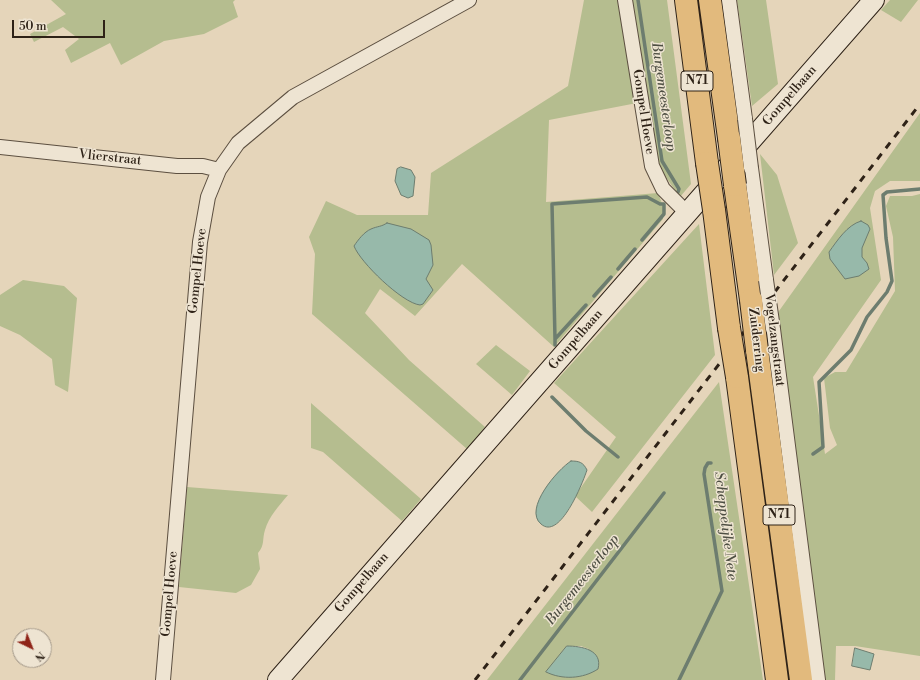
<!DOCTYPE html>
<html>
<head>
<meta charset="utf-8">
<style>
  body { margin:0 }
  #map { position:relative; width:920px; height:680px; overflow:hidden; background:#e5d5ba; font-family:"Libre Bodoni",serif }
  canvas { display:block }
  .north { position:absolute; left:12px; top:628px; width:40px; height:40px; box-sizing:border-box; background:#eee4d2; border:1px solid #a19687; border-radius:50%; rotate:137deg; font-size:11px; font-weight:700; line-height:16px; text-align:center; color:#2e2217 }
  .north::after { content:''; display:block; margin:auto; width:14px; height:18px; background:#8f2418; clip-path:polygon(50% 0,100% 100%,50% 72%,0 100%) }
  .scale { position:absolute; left:12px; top:20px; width:93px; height:18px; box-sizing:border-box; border:2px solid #2e2217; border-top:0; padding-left:5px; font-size:12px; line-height:14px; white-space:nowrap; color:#2e2217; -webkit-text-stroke:3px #eee4d2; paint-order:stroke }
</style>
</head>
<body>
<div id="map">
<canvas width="920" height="680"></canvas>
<div class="north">N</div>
<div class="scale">50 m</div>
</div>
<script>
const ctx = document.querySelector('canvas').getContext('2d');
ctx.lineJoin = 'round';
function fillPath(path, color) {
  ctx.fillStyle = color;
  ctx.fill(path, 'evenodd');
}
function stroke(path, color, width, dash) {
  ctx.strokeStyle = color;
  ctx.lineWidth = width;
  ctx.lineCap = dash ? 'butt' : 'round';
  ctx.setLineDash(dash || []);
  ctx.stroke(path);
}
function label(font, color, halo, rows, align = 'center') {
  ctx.font = font + ' "Libre Bodoni",serif';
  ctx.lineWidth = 3;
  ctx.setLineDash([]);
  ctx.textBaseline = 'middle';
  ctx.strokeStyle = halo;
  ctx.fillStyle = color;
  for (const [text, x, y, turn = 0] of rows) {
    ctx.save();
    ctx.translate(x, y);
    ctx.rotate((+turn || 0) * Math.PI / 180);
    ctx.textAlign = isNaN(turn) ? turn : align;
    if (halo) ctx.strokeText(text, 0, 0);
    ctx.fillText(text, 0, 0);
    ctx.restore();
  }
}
fillPath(new Path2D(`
  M 51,0 L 235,0 L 233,2 L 238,17 L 204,34 L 164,41 L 121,65 L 110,43 L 71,63 L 65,50 L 79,39 L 63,27 L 34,42 L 30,34 L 66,14 Z
  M 584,0 L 619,0 L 637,103 L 549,120 L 546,202 L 658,193 L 663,206 L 663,219 L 554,347 L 462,264 L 415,316 L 380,289 L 365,313 L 409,360 L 485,427 L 467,449 L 312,314 L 315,254 L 309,237 L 326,201 L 357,215 L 428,215 L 431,173 L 568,86 Z
  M 632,0 L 667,0 L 691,184 L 680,197 L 660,169 L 656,156 Z
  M 737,0 L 766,0 L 778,84 L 752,106 Z
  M 890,0 L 918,0 L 901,22 L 881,10 Z
  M 920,113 L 920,181 L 890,181 L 875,191 L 870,208 L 881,280 L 813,377 L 825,454 L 837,445 L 830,428 L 824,378 L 835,372 L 846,372 L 895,291 L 893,237 L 886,206 L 890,196 L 912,196 L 920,194 L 920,656 L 855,646 L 836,646 L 835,680 L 823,680 L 778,323 L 779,311 Z
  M 760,154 L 777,175 L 798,243 L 774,275 Z
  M 699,224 L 715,355 L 592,512 L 575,496 L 616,437 L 554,383 Z
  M 23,280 L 64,286 L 77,298 L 68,392 L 55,385 L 52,359 L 20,335 L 0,326 L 0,295 Z
  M 496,345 L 530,371 L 512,395 L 476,364 Z
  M 719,382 L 763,680 L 487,680 ZM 567,646 L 581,646 L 589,649 L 547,672 Z
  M 311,403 L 421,499 L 402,521 L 323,452 L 311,448 Z
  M 187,487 L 288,495 C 279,506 269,516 265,530 C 262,539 265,545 258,553 L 260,569 L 251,585 L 236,593 L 179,587 Z`), '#b5bd8f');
const water = new Path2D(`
  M 401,167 L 411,170 L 415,177 L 413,196 L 408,198 L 401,195 L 395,181 L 397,169 Z
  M 861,221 L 868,225 L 870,229 L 862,248 L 862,257 L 867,263 L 869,269 L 859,276 L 845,279 L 830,259 L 829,252 C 837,241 847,225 861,221 Z
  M 387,223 L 411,229 L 429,240 L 431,245 L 433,265 L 426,279 L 433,290 L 423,304 L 420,305 C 402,303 360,262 354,246 C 358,240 364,232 371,229 C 378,226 381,227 387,223 Z
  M 571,461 C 579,461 583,462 587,470 C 583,482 560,541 541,524 C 523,509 558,469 571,461 Z
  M 567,646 C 582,646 603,650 598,669 C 583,679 562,680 546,672 Z
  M 855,648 L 874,654 L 870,670 L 852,666 Z`);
fillPath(water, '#97b9aa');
stroke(water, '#6d7d6f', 1);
stroke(new Path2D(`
  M 638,0 L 662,161 L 679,189 L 678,192
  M 618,269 L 635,249
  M 594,296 L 611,277
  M 555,339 L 552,204 L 647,197 L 660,204 L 664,204 L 664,214 L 642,240
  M 555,345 L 555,339 L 586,305
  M 552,397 L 586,431 L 618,457
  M 813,454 L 823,447 L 819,382 L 851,350 L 867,317 L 887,292 L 892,281 L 886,238 L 883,195 L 887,192 L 920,189
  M 520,680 L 664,493
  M 679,680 L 722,591 L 704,474 L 705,468 L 708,463 L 711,463`), '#6d7d6f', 3.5);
const street = new Path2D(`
  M 625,0 L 652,166 L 663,189 L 687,213
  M 729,0 L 745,119
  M 0,147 L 177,166 L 203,166 L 219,170
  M 751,168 L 766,280
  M 773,329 L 818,680
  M 163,680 L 200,242 L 208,197 L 219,170 L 238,143 L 293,97 L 469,0`);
const secondary = new Path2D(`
  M 278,680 L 874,0`);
const highway = new Path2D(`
  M 686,0 L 707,163
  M 710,0 L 729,138
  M 735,185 L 751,300
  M 714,210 L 729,328
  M 757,350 L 801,680
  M 737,377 L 777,680`);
stroke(street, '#5c4f40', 16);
stroke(secondary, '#2e2217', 22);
stroke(highway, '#2e2217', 24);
stroke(street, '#eee4d2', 14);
stroke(secondary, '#eee4d2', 20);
stroke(highway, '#e2ba7d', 22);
stroke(new Path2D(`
  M 475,680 L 920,104`), '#2e2217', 3, [7, 7]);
const streetBridge = new Path2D(`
  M 745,119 L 751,168
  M 766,280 L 773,329`);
const highwayBridge = new Path2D(`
  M 729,138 L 735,185
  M 707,163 L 714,210
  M 751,300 L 757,350
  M 729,328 L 737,377`);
stroke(streetBridge, '#5c4f40', 16, []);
stroke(highwayBridge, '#2e2217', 24, []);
stroke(streetBridge, '#eee4d2', 14);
stroke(highwayBridge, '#e2ba7d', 22);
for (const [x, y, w] of [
  [697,81,32],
  [779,515,32]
]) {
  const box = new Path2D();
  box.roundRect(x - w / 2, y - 10, w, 20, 3);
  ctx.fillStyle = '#eee4d2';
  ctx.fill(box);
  stroke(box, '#2e2217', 1);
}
label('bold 12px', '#2e2217', null, [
  ["N71",697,81],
  ["N71",779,515]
]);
label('13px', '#2e2217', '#eee4d2', [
  ["Gompelbaan",790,96,-49],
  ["Gompel Hoeve",643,112,81],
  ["Vlierstraat",110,158,6],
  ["Gompel Hoeve",198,271,-84],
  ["Gompelbaan",576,340,-49],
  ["Zuiderring",756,340,83],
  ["Vogelzangstraat",774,340,83],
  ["Gompelbaan",362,583,-49],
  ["Gompel Hoeve",170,594,-85]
]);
label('italic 14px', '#4e4f43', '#eee4d2', [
  ["Burgemeesterloop",663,97,82],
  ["Scheppelijke Nete",725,526,83],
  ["Burgemeesterloop",583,580,-52]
]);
</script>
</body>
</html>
